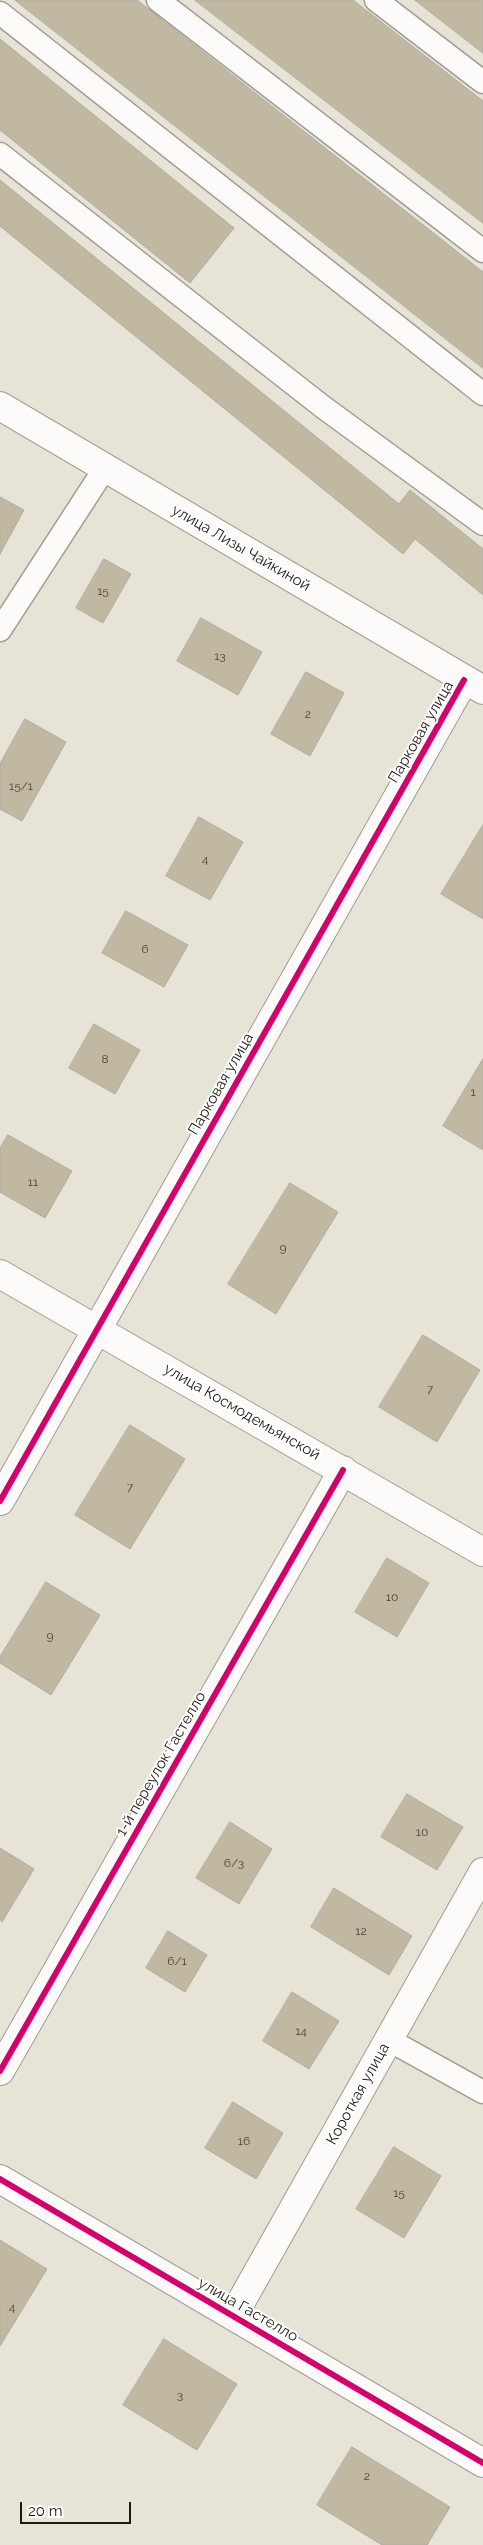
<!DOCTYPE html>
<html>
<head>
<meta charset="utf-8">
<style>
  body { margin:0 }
  #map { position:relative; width:483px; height:2545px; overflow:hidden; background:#e8e3d7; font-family:Raleway,sans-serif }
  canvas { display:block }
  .scale { position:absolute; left:20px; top:2502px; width:111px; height:22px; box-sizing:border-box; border:2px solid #1d1a13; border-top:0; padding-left:6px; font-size:15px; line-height:18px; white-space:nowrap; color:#1d1a13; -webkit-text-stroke:4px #fff; paint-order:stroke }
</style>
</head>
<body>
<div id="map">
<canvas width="483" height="2545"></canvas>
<div class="scale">20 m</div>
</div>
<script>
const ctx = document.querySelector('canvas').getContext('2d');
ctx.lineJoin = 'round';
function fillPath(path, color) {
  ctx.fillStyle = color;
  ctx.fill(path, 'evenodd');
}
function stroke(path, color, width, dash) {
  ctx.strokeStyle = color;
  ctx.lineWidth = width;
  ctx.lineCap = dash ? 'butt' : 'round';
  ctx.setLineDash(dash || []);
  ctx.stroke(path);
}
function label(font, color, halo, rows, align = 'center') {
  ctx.font = font + ' Raleway,sans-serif';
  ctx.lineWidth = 4;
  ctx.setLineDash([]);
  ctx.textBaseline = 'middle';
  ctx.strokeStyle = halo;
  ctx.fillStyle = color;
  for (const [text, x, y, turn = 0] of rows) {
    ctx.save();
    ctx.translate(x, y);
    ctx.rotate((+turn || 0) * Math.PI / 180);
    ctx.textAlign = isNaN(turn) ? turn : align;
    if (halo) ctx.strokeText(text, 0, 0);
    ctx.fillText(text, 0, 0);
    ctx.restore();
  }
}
const building = new Path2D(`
  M 15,0 L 137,0 L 483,272 L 483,368 Z
  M 195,0 L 353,0 L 483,101 L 483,223 Z
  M 415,0 L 483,0 L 483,53 Z
  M 0,39 L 234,228 L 190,283 L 0,130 Z
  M 0,180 L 399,504 L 410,490 L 483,549 L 483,595 L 415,539 L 403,554 L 0,226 Z
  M 0,497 L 24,510 L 0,554 Z
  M 104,559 L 131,574 L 103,623 L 76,608 Z
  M 201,618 L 262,652 L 238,695 L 177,661 Z
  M 306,672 L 344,693 L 310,756 L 271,734 Z
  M 25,719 L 66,742 L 22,821 L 0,809 L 0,764 Z
  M 199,817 L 243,842 L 210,900 L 166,876 Z
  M 483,825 L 483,919 L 441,894 Z
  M 126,911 L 188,945 L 164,987 L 102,953 Z
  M 94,1024 L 140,1050 L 115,1094 L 69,1068 Z
  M 483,1059 L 483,1150 L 443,1126 Z
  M 8,1135 L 72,1171 L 45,1218 L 0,1192 L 0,1148 Z
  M 290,1183 L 338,1212 L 276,1314 L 228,1284 Z
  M 423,1335 L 480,1370 L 437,1442 L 379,1407 Z
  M 130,1425 L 185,1459 L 130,1549 L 75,1515 Z
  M 387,1558 L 429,1583 L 397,1637 L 355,1612 Z
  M 46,1582 L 100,1615 L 51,1695 L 0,1663 L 0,1657 Z
  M 407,1794 L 463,1827 L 437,1870 L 381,1837 Z
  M 230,1822 L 272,1849 L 239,1904 L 196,1878 Z
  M 0,1848 L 34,1869 L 2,1922 L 0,1920 Z
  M 334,1888 L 412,1936 L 389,1975 L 311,1927 Z
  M 168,1931 L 207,1955 L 185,1992 L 146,1968 Z
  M 292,1992 L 339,2021 L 309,2069 L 263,2041 Z
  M 233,2102 L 283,2133 L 256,2179 L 205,2148 Z
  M 394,2147 L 441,2176 L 404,2238 L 356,2209 Z
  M 0,2240 L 47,2269 L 0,2346 Z
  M 164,2339 L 237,2384 L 197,2450 L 123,2405 Z
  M 352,2447 L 450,2507 L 427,2545 L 382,2545 L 317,2505 Z`);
fillPath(building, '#c0b8a0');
stroke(building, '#afaca3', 1);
const service = new Path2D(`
  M 158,0 L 483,251
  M 376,0 L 483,82
  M 0,13 L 483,394
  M 0,154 L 323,407 L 483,524
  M 0,630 L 105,468
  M 389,2040 L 483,2092`);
const minor = new Path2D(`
  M 0,406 L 483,690
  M 0,1274 L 483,1552
  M 0,1501 L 464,680
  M 0,2071 L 343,1470
  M 0,2179 L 483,2463
  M 233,2316 L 483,1872`);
stroke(service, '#9f9c93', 25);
stroke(minor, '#9f9c93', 30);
stroke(service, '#fcfbf9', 22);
stroke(minor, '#fcfbf9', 28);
stroke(new Path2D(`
  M 0,1501 L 464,680
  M 0,2071 L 343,1470
  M 0,2179 L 483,2463`), '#d6006c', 6);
label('12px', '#464236', null, [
  ["15",103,591],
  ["13",220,656],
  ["2",308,714],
  ["15/1",21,786],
  ["4",205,859],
  ["6",145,949],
  ["8",105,1059],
  ["1",473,1092],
  ["11",33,1182],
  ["9",283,1248],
  ["7",430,1389],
  ["7",130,1487],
  ["10",392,1597],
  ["9",50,1636],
  ["10",422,1832],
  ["6/3",234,1863],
  ["12",361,1931],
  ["6/1",177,1961],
  ["14",301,2031],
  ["16",244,2141],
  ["15",399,2193],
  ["4",12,2307],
  ["3",180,2395],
  ["2",367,2476]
]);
label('15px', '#1d1a13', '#fff', [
  ["улица Лизы Чайкиной",241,548,30],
  ["Парковая улица",421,732,-60],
  ["Парковая улица",221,1084,-60],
  ["улица Космодемьянской",242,1412,30],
  ["1-й переулок Гастелло",161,1764,-60],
  ["Короткая улица",358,2094,-61],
  ["улица Гастелло",248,2310,30]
]);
</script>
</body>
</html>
